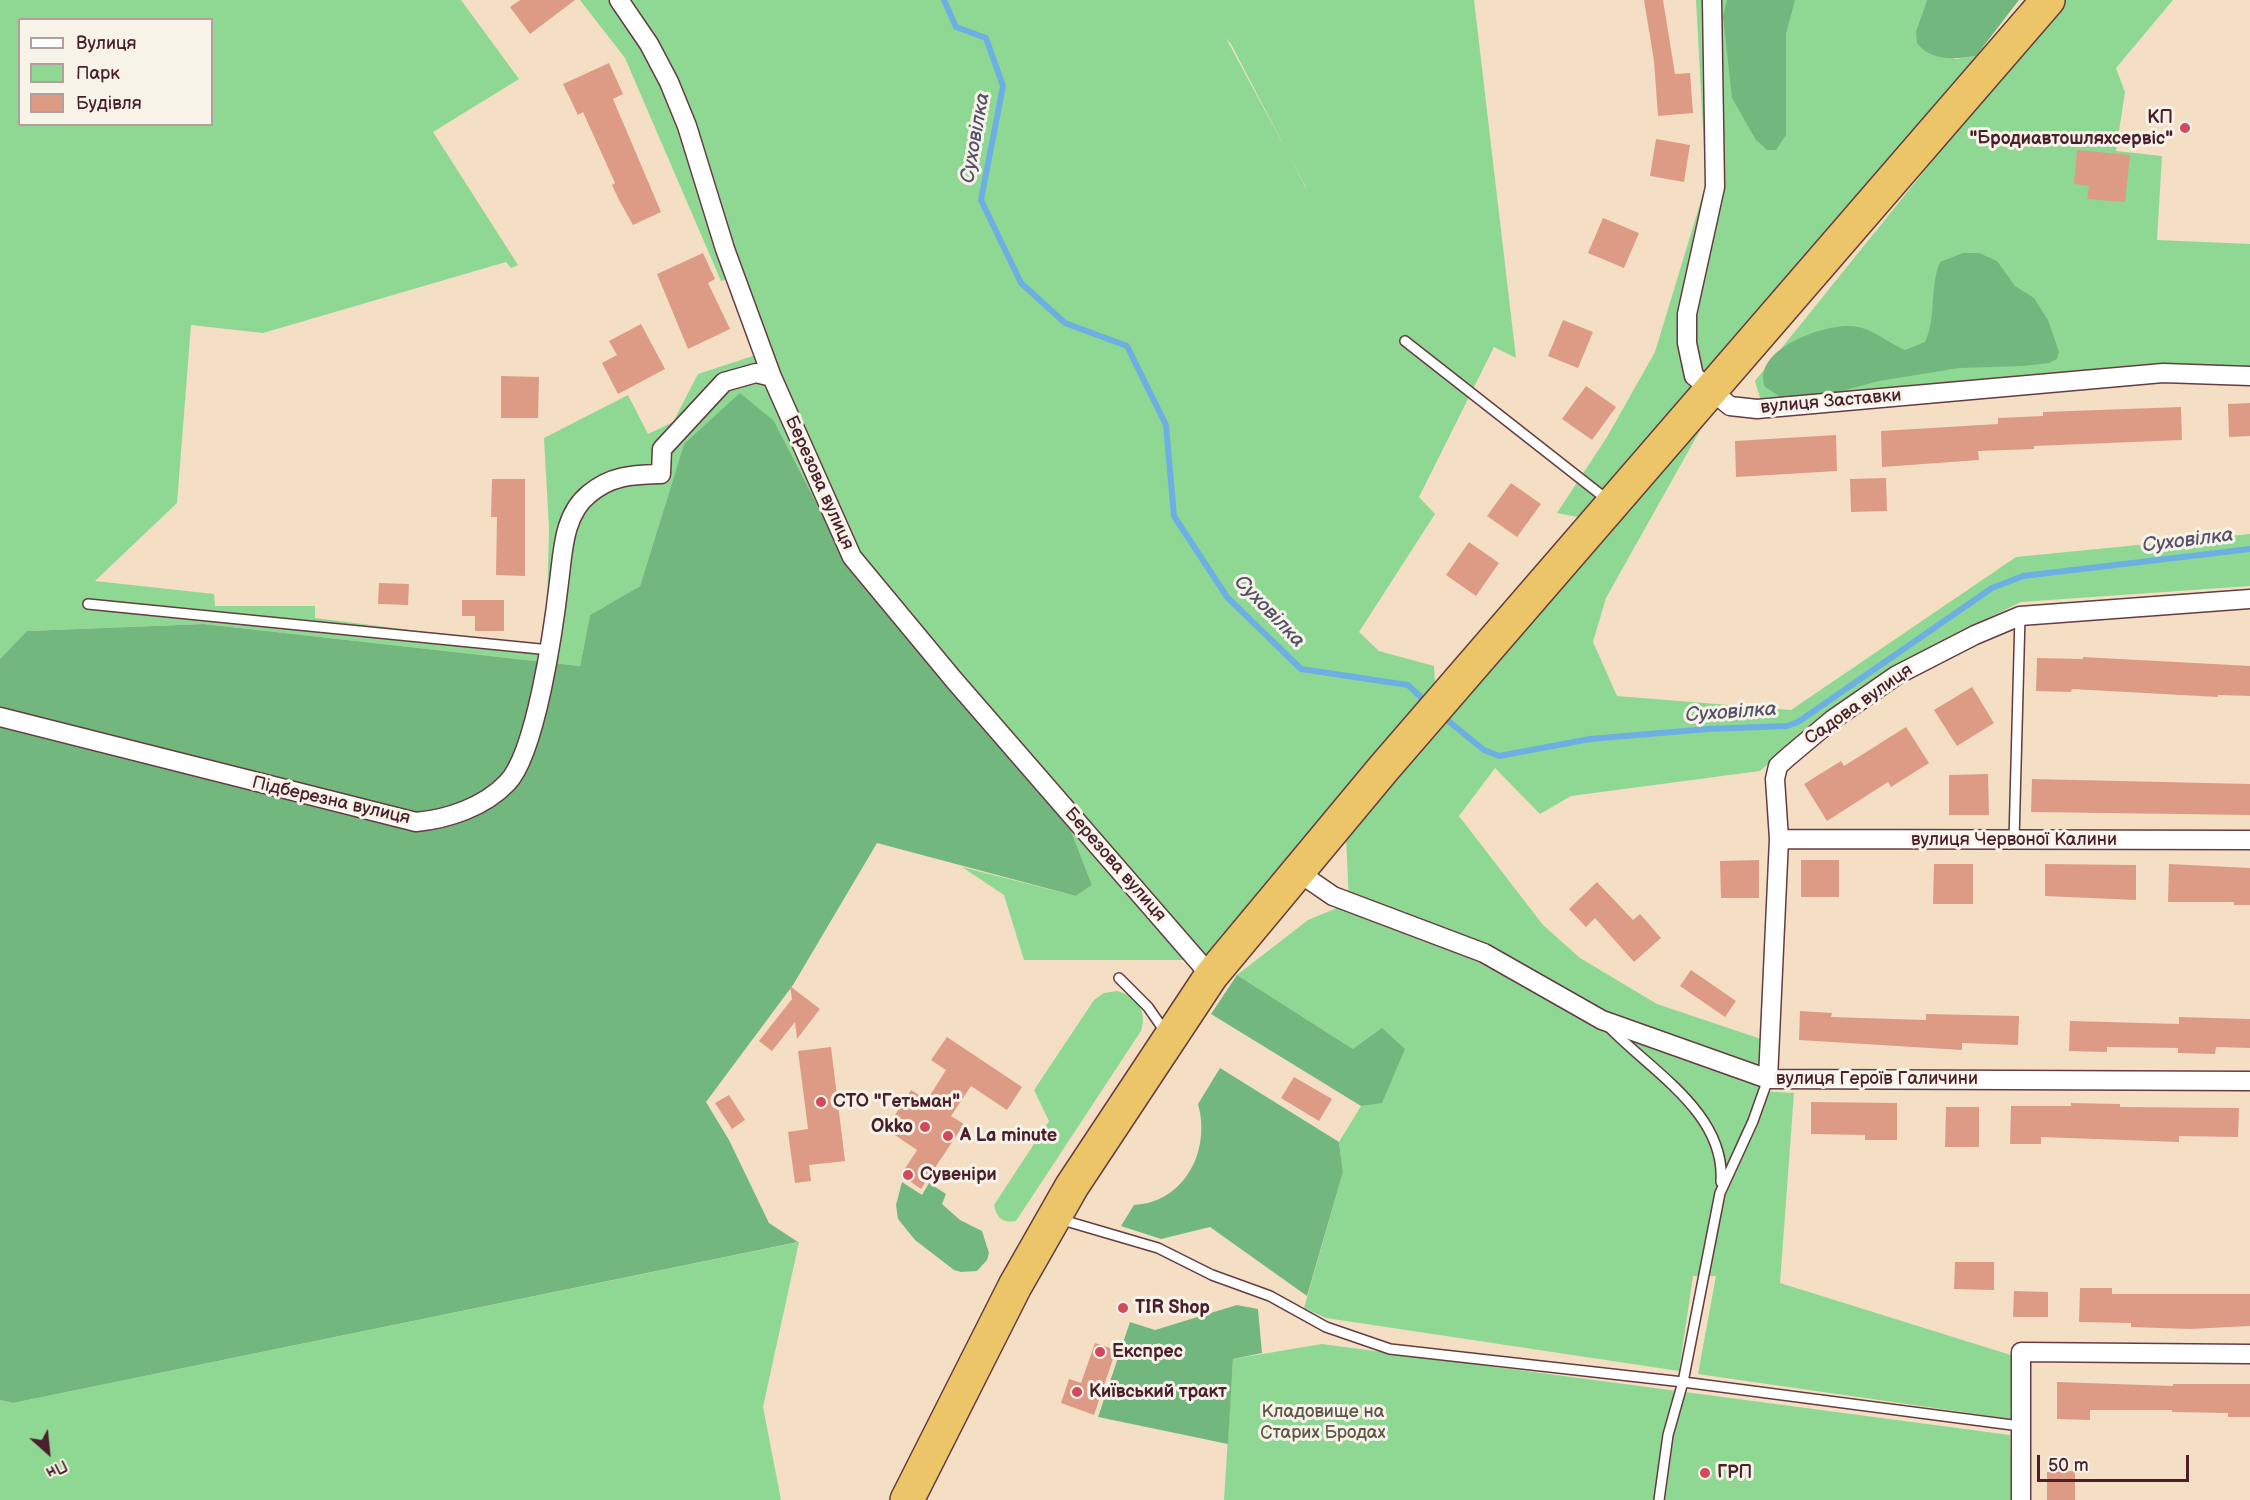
<!DOCTYPE html>
<html>
<head>
<meta charset="utf-8">
<style>
  body { margin:0 }
  #map { position:relative; width:2250px; height:1500px; overflow:hidden; background:#f4dfc5; font-family:"Balsamiq Sans",sans-serif }
  canvas { display:block }
  .legend { position:absolute; left:18px; top:18px; width:195px; height:108px; box-sizing:border-box; background:#f7f3e8; border:2px solid #b29e9c; margin:0; padding:8px 10px; list-style:none; font-size:18px; color:#4a1f2b }
  .legend li { display:flex; align-items:center; gap:12px; height:30px }
  .legend b { width:30px; border:2px solid #b29e9c }
  .north { position:absolute; left:18px; top:1422px; width:60px; height:60px; -webkit-text-stroke:4px #f7f3e8; paint-order:stroke; rotate:153deg; font-size:16px; font-weight:700; line-height:24px; text-align:center; color:#4a1f2b }
  .north::after { content:''; display:block; margin:auto; width:21px; height:27px; background:#4a1f2b; clip-path:polygon(50% 0,100% 100%,50% 72%,0 100%) }
  .scale { position:absolute; left:2037px; top:1455px; width:152px; height:27px; box-sizing:border-box; border:3px solid #4a1f2b; border-top:0; padding-left:8px; font-size:18px; line-height:21px; white-space:nowrap; color:#4a1f2b; -webkit-text-stroke:4px #f7f3e8; paint-order:stroke }
</style>
</head>
<body>
<div id="map">
<canvas width="2250" height="1500"></canvas>
<ul class="legend">
<li><b style="height:8px;background:#fff"></b>Вулиця</li>
<li><b style="height:16px;background:#8ed894"></b>Парк</li>
<li><b style="height:16px;background:#dd9b86"></b>Будівля</li>
</ul>
<div class="north">Пн</div>
<div class="scale">50 m</div>
</div>
<script>
const ctx = document.querySelector('canvas').getContext('2d');
ctx.lineJoin = 'round';
function fillPath(path, color) {
  ctx.fillStyle = color;
  ctx.fill(path, 'evenodd');
}
function stroke(path, color, width, dash) {
  ctx.strokeStyle = color;
  ctx.lineWidth = width;
  ctx.lineCap = dash ? 'butt' : 'round';
  ctx.setLineDash(dash || []);
  ctx.stroke(path);
}
function label(font, color, halo, rows, align = 'center') {
  ctx.font = font + ' "Balsamiq Sans",sans-serif';
  ctx.lineWidth = 6;
  ctx.setLineDash([]);
  ctx.textBaseline = 'middle';
  ctx.strokeStyle = halo;
  ctx.fillStyle = color;
  for (const [text, x, y, turn = 0] of rows) {
    ctx.save();
    ctx.translate(x, y);
    ctx.rotate((+turn || 0) * Math.PI / 180);
    ctx.textAlign = isNaN(turn) ? turn : align;
    if (halo) ctx.strokeText(text, 0, 0);
    ctx.fillText(text, 0, 0);
    ctx.restore();
  }
}
fillPath(new Path2D(`
  M 0,0 L 461,0 L 519,79 L 433,132 L 518,265 L 511,268 L 506,262 L 263,333 L 191,325 L 177,503 L 95,581 L 214,594 L 215,606 L 315,606 L 315,618 L 546,647 L 549,529 L 544,438 L 628,395 L 648,434 L 673,422 L 698,374 L 759,354 L 729,279 L 721,281 L 625,58 L 580,0 L 1474,0 L 1516,358 L 1494,347 L 1419,497 L 1435,514 L 1359,632 L 1379,651 L 1434,666 L 1435,685 L 1266,888 L 1202,960 L 1024,960 L 1004,895 L 962,867 L 1076,896 L 1092,885 L 1059,800 L 853,574 L 774,421 L 684,444 L 640,586 L 590,615 L 580,666 L 204,624 L 28,631 L 0,659 ZM 20,20 L 212,20 L 212,124 L 20,124 ZM 1226,38 L 1231,44 L 1306,188 L 1306,187 Z
  M 1696,0 L 1927,0 L 1916,31 L 1955,59 L 1976,56 L 1583,518 L 1557,513 L 1607,437 L 1655,352 L 1706,184 Z
  M 2062,0 L 2173,0 L 2116,68 L 2125,92 L 2116,151 L 2162,156 L 2157,240 L 2250,244 L 2250,376 L 1761,401 L 1755,381 Z
  M 1703,425 L 1606,598 L 1593,642 L 1617,696 L 1791,710 L 2016,557 L 2250,534 L 2250,586 L 2021,602 L 1938,643 L 1910,660 L 1805,731 L 1760,771 L 1571,796 L 1540,814 L 1495,768 L 1459,816 L 1543,925 L 1580,958 L 1657,1004 L 1767,1041 L 1759,1091 L 1794,1093 L 1780,1283 L 2014,1356 L 2011,1419 L 1698,1374 L 1716,1276 L 1693,1276 L 1679,1371 L 1326,1318 L 1304,1308 L 1343,1172 L 1339,1142 L 1361,1106 L 1382,1102 L 1353,1049 L 1237,975 L 1308,920 L 1349,903 L 1346,836 L 1596,542 Z
  M 1117,991 C 1136,996 1148,1010 1141,1031 L 1016,1221 C 1002,1223 997,1218 994,1205 L 1049,1121 L 1034,1090 L 1094,1000 L 1104,993 Z
  M 799,1242 L 763,1407 L 781,1500 L 0,1500 L 0,1400 L 13,1403 Z
  M 1322,1344 L 2010,1435 L 2013,1500 L 1224,1500 L 1233,1359 Z`), '#8ed894');
fillPath(new Path2D(`
  M 1727,0 L 1795,0 L 1786,34 L 1786,135 L 1776,150 L 1767,150 L 1756,140 L 1732,98 L 1723,16 Z
  M 1927,0 L 2019,0 L 1976,56 C 1955,59 1931,62 1917,43 L 1916,31 Z
  M 1963,253 L 1979,253 L 1997,261 L 2015,286 L 2034,298 L 2048,320 L 2059,352 L 2057,359 L 2049,363 L 2023,366 L 1959,368 L 1879,381 L 1838,392 L 1816,404 L 1794,406 L 1765,387 C 1751,350 1822,325 1849,326 C 1871,326 1886,342 1905,350 L 1925,342 C 1937,317 1929,288 1940,262 Z
  M 740,393 L 774,421 L 853,574 L 1059,800 L 1092,885 L 1076,896 L 877,843 L 793,985 L 706,1102 L 729,1140 L 769,1223 L 798,1242 L 13,1403 L 0,1400 L 0,659 L 27,631 L 204,624 L 580,666 L 590,615 L 640,586 L 684,444 Z
  M 1237,975 L 1353,1049 L 1382,1028 L 1405,1049 L 1382,1103 L 1361,1106 L 1211,1014 Z
  M 1220,1068 L 1339,1142 L 1343,1172 L 1307,1296 L 1210,1227 L 1161,1239 L 1121,1226 L 1134,1205 C 1186,1202 1211,1149 1198,1104 Z
  M 902,1182 L 922,1195 L 929,1183 L 946,1194 L 942,1204 L 960,1220 L 982,1231 L 989,1253 L 987,1260 L 977,1271 L 961,1272 L 954,1270 L 915,1240 L 898,1219 L 896,1205 Z
  M 1237,1305 L 1258,1309 L 1262,1353 L 1233,1359 L 1228,1444 L 1098,1417 L 1130,1322 L 1155,1330 Z`), '#72b87e');
stroke(new Path2D(`
  M 944,0 L 956,27 L 986,38 L 1003,86 L 981,200 L 1021,283 L 1065,323 L 1127,346 L 1166,425 L 1174,516 L 1227,597 L 1301,669 L 1408,685 L 1427,703
  M 1442,716 L 1484,750 L 1499,756 L 1590,739 L 1708,729 L 1787,726 L 1798,722 L 1992,588 L 2023,576 L 2250,549`), '#6dafe2', 6);
fillPath(new Path2D(`
  M 520,0 L 575,0 L 530,34 L 510,7 Z
  M 1644,0 L 1663,0 L 1675,74 L 1690,73 L 1693,113 L 1658,116 L 1654,61 Z
  M 609,63 L 623,94 L 613,99 L 661,212 L 633,225 L 619,200 L 612,185 L 615,183 L 583,112 L 578,115 L 563,84 Z
  M 1656,139 L 1690,145 L 1684,182 L 1650,176 Z
  M 2077,150 L 2130,155 L 2125,202 L 2087,199 L 2089,186 L 2074,184 Z
  M 1603,218 L 1639,233 L 1624,268 L 1588,253 Z
  M 703,253 L 715,279 L 708,283 L 730,329 L 688,349 L 657,274 Z
  M 1563,320 L 1593,332 L 1578,368 L 1548,356 Z
  M 641,324 L 665,369 L 618,394 L 602,363 L 617,355 L 609,341 Z
  M 501,376 L 539,377 L 538,418 L 501,418 Z
  M 1586,386 L 1616,407 L 1592,440 L 1562,419 Z
  M 2250,403 L 2250,436 L 2229,437 L 2228,404 Z
  M 2181,407 L 2182,440 L 2034,446 L 2034,449 L 1978,451 L 1979,460 L 1882,467 L 1881,431 L 1998,424 L 1998,418 L 2043,416 L 2043,412 Z
  M 1836,435 L 1837,471 L 1736,477 L 1735,441 Z
  M 1886,478 L 1887,511 L 1851,512 L 1850,479 Z
  M 492,479 L 525,479 L 525,576 L 496,575 L 497,517 L 491,517 Z
  M 1511,483 L 1541,504 L 1517,537 L 1487,516 Z
  M 1469,542 L 1499,563 L 1476,596 L 1446,575 Z
  M 379,583 L 409,584 L 408,605 L 378,604 Z
  M 462,600 L 504,600 L 504,631 L 475,631 L 475,616 L 462,616 Z
  M 2083,657 L 2250,666 L 2250,696 L 2218,695 L 2218,697 L 2072,689 L 2071,692 L 2036,691 L 2037,658 L 2083,659 Z
  M 1972,687 L 1994,723 L 1957,746 L 1934,710 Z
  M 1906,727 L 1929,763 L 1891,787 L 1888,782 L 1827,821 L 1804,784 L 1841,761 L 1844,766 Z
  M 1988,774 L 1989,815 L 1949,815 L 1949,775 Z
  M 2032,779 L 2250,784 L 2250,815 L 2031,812 Z
  M 1759,860 L 1759,898 L 1721,898 L 1720,861 Z
  M 1801,860 L 1839,860 L 1839,897 L 1801,897 Z
  M 1934,864 L 1973,864 L 1973,904 L 1933,904 Z
  M 2045,864 L 2136,865 L 2136,900 L 2045,896 Z
  M 2169,864 L 2250,868 L 2250,905 L 2234,905 L 2234,902 L 2168,902 Z
  M 1597,882 L 1633,920 L 1640,914 L 1661,938 L 1634,962 L 1595,918 L 1586,927 L 1569,909 Z
  M 1691,970 L 1736,1001 L 1725,1017 L 1680,986 Z
  M 790,986 L 820,1009 L 797,1039 L 795,1022 L 772,1051 L 759,1041 L 792,999 Z
  M 1800,1011 L 1832,1013 L 1831,1017 L 1926,1020 L 1926,1014 L 2019,1016 L 2018,1045 L 1962,1043 L 1962,1050 L 1799,1040 Z
  M 2179,1017 L 2250,1019 L 2250,1048 L 2216,1047 L 2215,1054 L 2178,1053 L 2178,1048 L 2107,1047 L 2107,1052 L 2069,1051 L 2070,1021 L 2179,1024 Z
  M 947,1037 L 1022,1087 L 1007,1110 L 971,1086 L 951,1116 L 964,1124 L 921,1189 L 901,1175 L 917,1150 L 886,1129 L 911,1090 L 927,1100 L 946,1070 L 931,1060 Z
  M 831,1047 L 845,1161 L 809,1165 L 811,1181 L 795,1183 L 788,1132 L 808,1129 L 798,1051 Z
  M 1294,1077 L 1332,1099 L 1319,1121 L 1281,1098 Z
  M 729,1095 L 745,1120 L 732,1129 L 715,1103 Z
  M 1811,1102 L 1897,1103 L 1897,1140 L 1865,1140 L 1865,1135 L 1811,1134 Z
  M 2071,1103 L 2120,1104 L 2120,1107 L 2239,1108 L 2238,1137 L 2179,1136 L 2179,1142 L 2041,1137 L 2041,1144 L 2010,1144 L 2011,1106 L 2071,1106 Z
  M 1946,1107 L 1979,1107 L 1979,1147 L 1945,1147 Z
  M 1955,1262 L 1994,1262 L 1994,1290 L 1954,1289 Z
  M 2080,1288 L 2112,1288 L 2112,1294 L 2250,1294 L 2250,1326 L 2191,1329 L 2131,1327 L 2131,1323 L 2079,1322 Z
  M 2014,1291 L 2048,1292 L 2048,1317 L 2013,1317 Z
  M 1095,1343 L 1116,1350 L 1094,1415 L 1061,1403 L 1069,1379 L 1081,1383 Z
  M 2057,1382 L 2173,1386 L 2173,1384 L 2250,1384 L 2250,1417 L 2228,1417 L 2228,1413 L 2172,1412 L 2172,1410 L 2090,1410 L 2090,1420 L 2057,1419 Z
  M 2075,1471 L 2075,1500 L 2047,1500 L 2047,1472 Z`), '#dd9b86');
const lane = new Path2D(`
  M 1405,341 L 1609,501
  M 88,604 L 550,650
  M 2014,840 L 2020,616
  M 1119,978 L 1148,1007 L 1166,1033
  M 1607,1025 C 1649,1070 1726,1112 1721,1182
  M 1768,1079 L 1753,1121 L 1720,1193 L 1683,1382 L 2020,1426
  M 1059,1219 L 1158,1248 L 1212,1275 L 1270,1296 L 1326,1327 L 1390,1349 L 1683,1382 L 1668,1435 L 1659,1500`);
const street = new Path2D(`
  M 619,0 L 649,44 L 669,82 L 687,126 L 725,249 L 772,377 L 852,557 L 954,680 L 1211,976
  M 1712,0 L 1715,187 L 1687,314 L 1687,343 L 1694,376 L 1730,406 L 1757,409 L 2163,373 L 2250,376
  M 0,717 L 416,822 C 448,819 484,807 507,783 C 536,754 554,626 559,582 C 563,552 563,515 589,494 C 612,475 633,475 661,474 L 662,449 L 724,382 L 756,373 L 772,377
  M 1779,839 L 2250,840
  M 1298,872 L 1333,896 L 1484,953 L 1602,1020 L 1768,1079 L 2250,1081
  M 1768,1079 L 1779,839 L 1775,779 L 1778,766 L 1788,757 L 1832,720 L 1897,675 L 1975,635 L 2020,616 L 2250,599
  M 2021,1500 L 2021,1352 L 2250,1354`);
const highway = new Path2D(`
  M 907,1500 L 1015,1286 L 1072,1186 L 1211,976 L 1384,768 L 2048,0`);
stroke(lane, '#643c42', 12);
stroke(street, '#643c42', 21);
stroke(highway, '#643c42', 36);
stroke(lane, '#fff', 9);
stroke(street, '#fff', 18);
stroke(highway, '#ecc569', 33);
for (const [x, y, r, color] of [
  [2185,128,6,"#d1495b"],
  [821,1102,6,"#d1495b"],
  [925,1127,6,"#d1495b"],
  [948,1136,6,"#d1495b"],
  [908,1175,6,"#d1495b"],
  [1123,1308,6,"#d1495b"],
  [1100,1352,6,"#d1495b"],
  [1077,1392,6,"#d1495b"],
  [1705,1473,6,"#d1495b"]
]) {
  const dot = new Path2D();
  dot.arc(x, y, r, 0, 2 * Math.PI);
  ctx.fillStyle = color;
  ctx.fill(dot);
  stroke(dot, '#f7f3e8', 2);
}
label('bold 18px', '#4a1f2b', '#f7f3e8', [
  ["КП",2173,118,"right"],
  ["\"Бродиавтошляхсервіс\"",2173,139,"right"],
  ["СТО \"Гетьман\"",833,1102],
  ["Okko",913,1127,"right"],
  ["A La minute",960,1136],
  ["Сувеніри",920,1175],
  ["TIR Shop",1135,1308],
  ["Експрес",1112,1352],
  ["Київський тракт",1089,1392],
  ["ГРП",1717,1473]
], 'left');
label('18px', '#4a1f2b', '#f7f3e8', [
  ["вулиця Заставки",1831,402,-5],
  ["Березова вулиця",819,483,66],
  ["Садова вулиця",1859,705,-35],
  ["Підберезна вулиця",331,801,13],
  ["вулиця Червоної Калини",2014,840],
  ["Березова вулиця",1115,865,49],
  ["вулиця Героїв Галичини",1877,1079]
]);
label('18px', '#5e564a', '#f7f3e8', [
  ["Кладовище на",1323,1412],
  ["Старих Бродах",1323,1433]
]);
label('italic 20px', '#56516b', '#f7f3e8', [
  ["Суховілка",976,138,-80],
  ["Суховілка",2188,541,-7],
  ["Суховілка",1269,612,46],
  ["Суховілка",1731,713,-4]
]);
</script>
</body>
</html>
